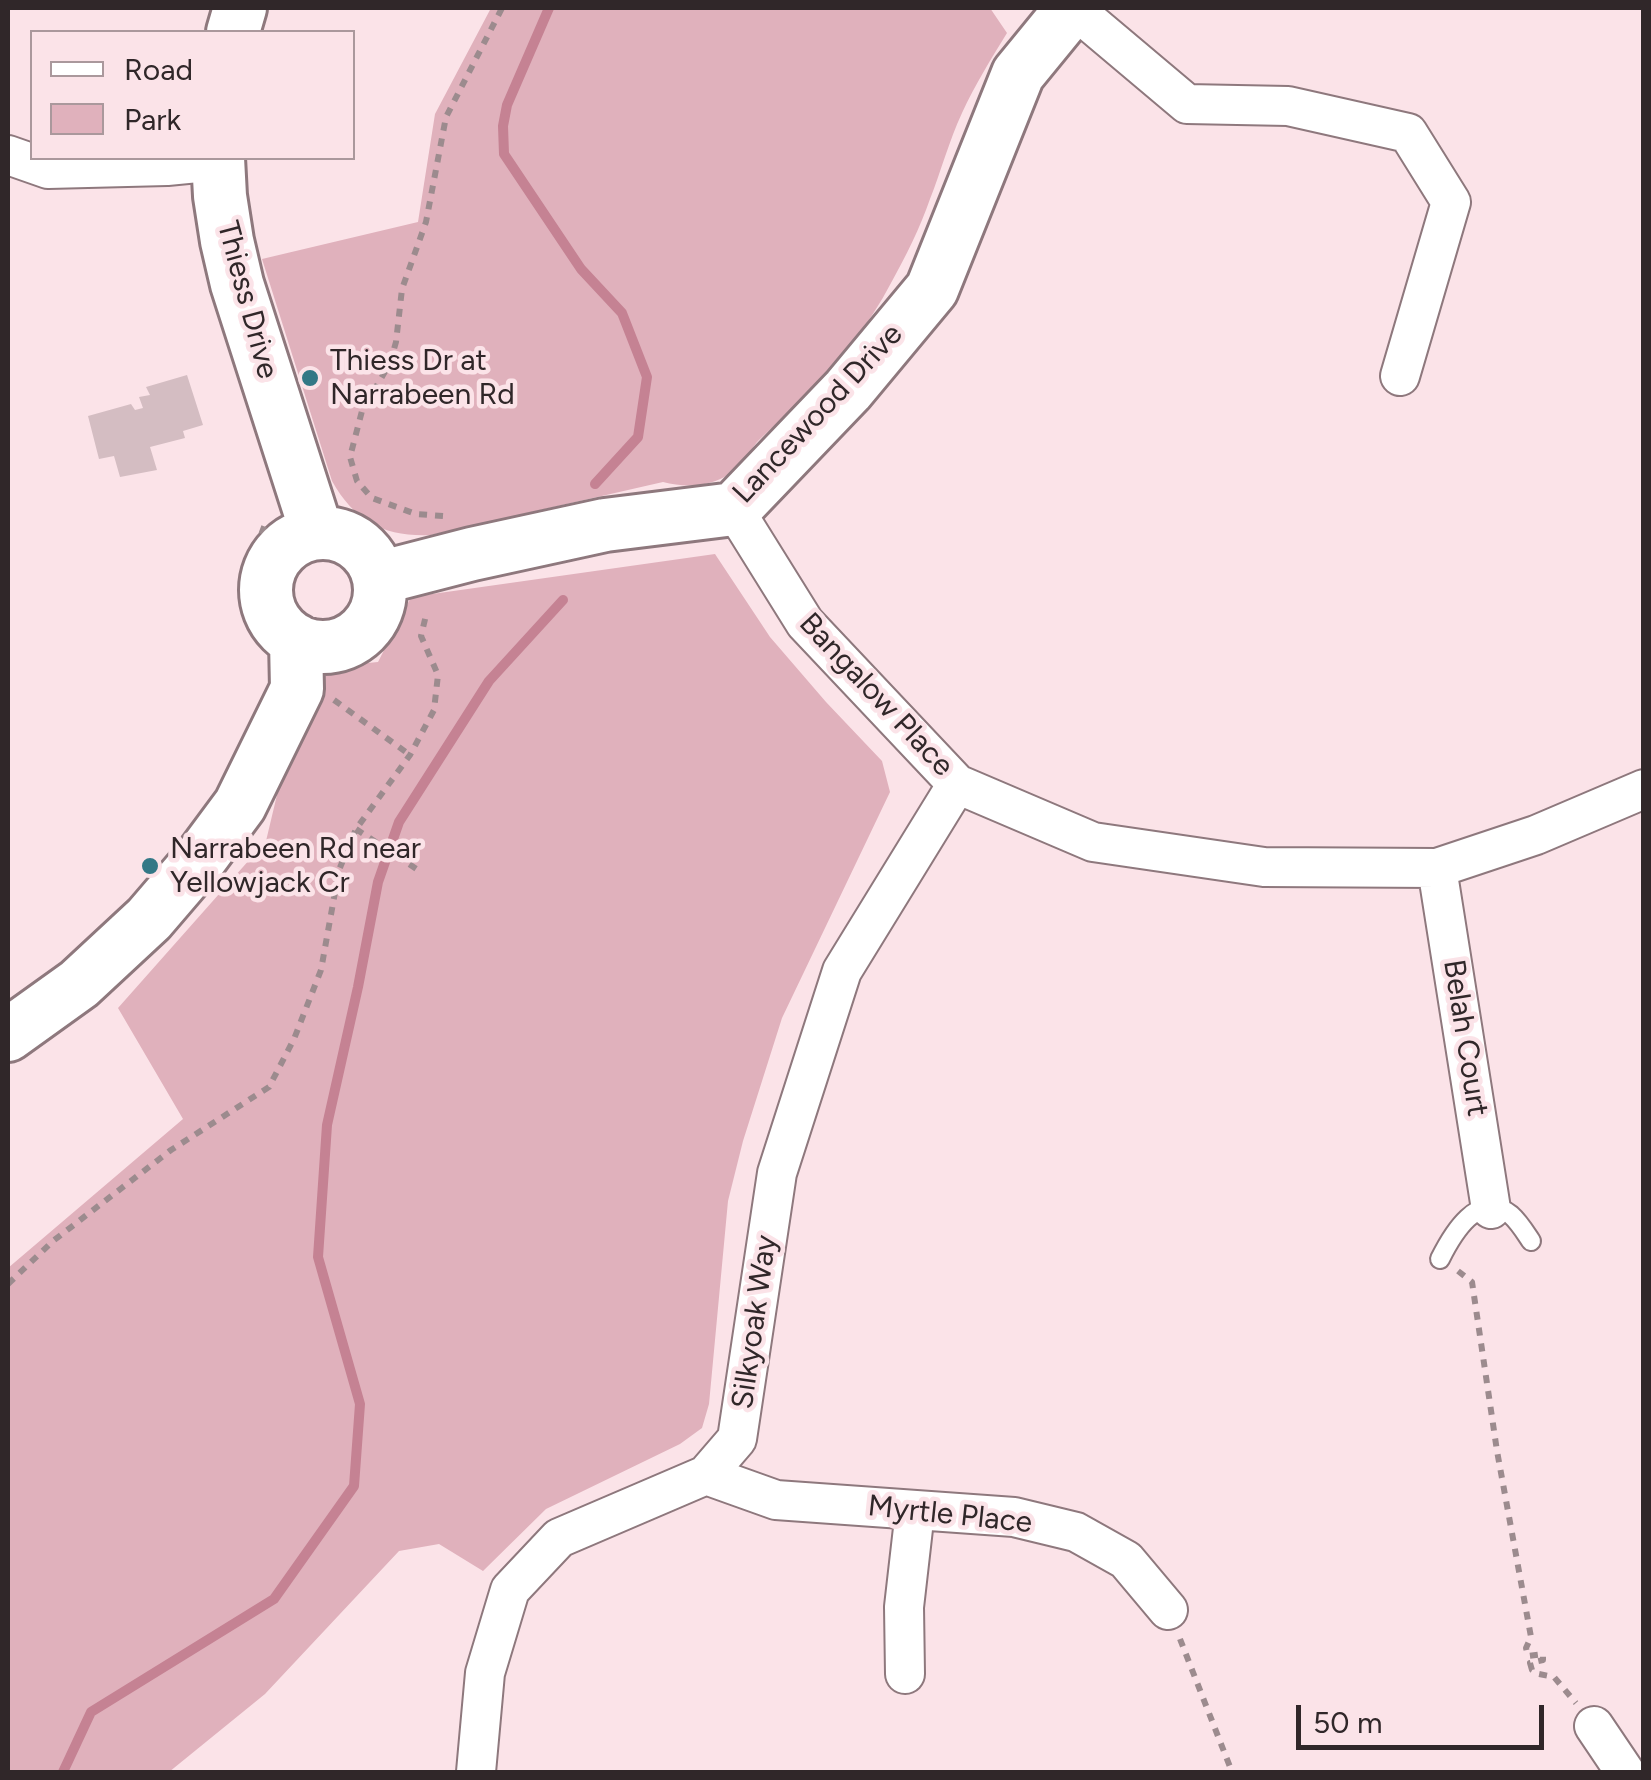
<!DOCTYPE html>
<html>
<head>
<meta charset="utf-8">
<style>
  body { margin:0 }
  #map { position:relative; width:1651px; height:1780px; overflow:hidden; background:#fbe3e8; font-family:Figtree,sans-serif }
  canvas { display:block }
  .frame { position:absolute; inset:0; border:10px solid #302729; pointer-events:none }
  .legend { position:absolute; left:30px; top:30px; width:325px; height:130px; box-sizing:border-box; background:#fbe3e8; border:2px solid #aa989c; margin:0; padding:12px 18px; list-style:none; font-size:30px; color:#302729 }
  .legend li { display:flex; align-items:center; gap:20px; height:50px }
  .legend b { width:50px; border:2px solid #aa989c }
  .scale { position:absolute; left:1296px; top:1705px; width:248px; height:45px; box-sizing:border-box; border:5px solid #302729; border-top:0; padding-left:12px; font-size:30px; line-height:35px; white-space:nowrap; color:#302729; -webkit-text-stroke:8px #fbe3e8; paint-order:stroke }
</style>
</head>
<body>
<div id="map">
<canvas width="1651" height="1780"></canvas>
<div class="frame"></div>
<ul class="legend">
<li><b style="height:12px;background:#fff"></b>Road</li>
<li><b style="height:28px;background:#e0b1bc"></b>Park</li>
</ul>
<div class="scale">50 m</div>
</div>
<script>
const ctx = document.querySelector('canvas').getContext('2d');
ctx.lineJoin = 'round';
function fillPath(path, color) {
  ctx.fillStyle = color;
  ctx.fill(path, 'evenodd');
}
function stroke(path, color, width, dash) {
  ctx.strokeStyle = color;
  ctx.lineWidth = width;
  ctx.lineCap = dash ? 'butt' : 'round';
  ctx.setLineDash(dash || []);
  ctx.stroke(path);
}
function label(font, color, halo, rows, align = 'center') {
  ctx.font = font + ' Figtree,sans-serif';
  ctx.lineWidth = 9;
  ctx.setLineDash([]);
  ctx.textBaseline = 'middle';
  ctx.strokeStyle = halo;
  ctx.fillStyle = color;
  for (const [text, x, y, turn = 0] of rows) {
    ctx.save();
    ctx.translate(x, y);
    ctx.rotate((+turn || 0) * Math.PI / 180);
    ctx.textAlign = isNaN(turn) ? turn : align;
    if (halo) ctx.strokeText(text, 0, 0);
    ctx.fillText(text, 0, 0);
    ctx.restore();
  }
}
fillPath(new Path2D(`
  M 491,8 L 990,8 L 1007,33 C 991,59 975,85 962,113 C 949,141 941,171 930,199 C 920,228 906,256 891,283 C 870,323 841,361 809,394 C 793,410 775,424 759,440 C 753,446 750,453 746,459 C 725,485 693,490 663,482 L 431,535 C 385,537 355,522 332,481 L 262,259 L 418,222 L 435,114 Z
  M 715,554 L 770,637 L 826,702 L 882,761 L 890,792 L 782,1018 L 743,1141 L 728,1201 L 709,1404 L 702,1428 L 680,1444 L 546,1509 L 483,1571 L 439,1544 L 399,1551 L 265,1694 L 169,1772 L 8,1772 L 8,1268 L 183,1119 L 118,1008 L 266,841 L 307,669 L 378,662 L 411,597 Z`), '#e0b1bc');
stroke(new Path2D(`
  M 549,8 L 507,105 L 503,126 L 504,154 L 581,269 L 622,313 L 647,377 L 638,437 L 595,484
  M 63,1772 L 91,1712 L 274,1599 L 354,1486 L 360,1404 L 318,1257 L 327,1125 L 358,987 L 378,882 L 399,822 L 489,681 L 563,600`), '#c58293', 10);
fillPath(new Path2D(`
  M 187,375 L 203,425 L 183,431 L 185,438 L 150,447 L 157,470 L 120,477 L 114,456 L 99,459 L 88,416 L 131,404 L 135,410 L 143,408 L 139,397 L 150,395 L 146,387 Z`), '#d4bdc2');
const lane = new Path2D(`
  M 1440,1259 C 1452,1235 1478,1189 1511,1215 C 1519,1222 1525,1232 1531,1241`);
const street = new Path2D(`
  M 1073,8 L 1187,104 L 1288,106 L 1408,133 L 1451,202 L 1400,376
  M 8,155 L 48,169 L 167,166 L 218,161
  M 734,509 L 805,623 L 957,784 L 1093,842 L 1264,867 L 1437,868 L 1536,835 L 1644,789
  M 1437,868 L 1491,1209
  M 706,1475 L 776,1500 L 1014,1517 L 1076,1532 L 1126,1560 L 1168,1610
  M 905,1674 L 904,1607 L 915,1511
  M 1594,1726 L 1625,1772
  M 476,1772 L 485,1673 L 510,1590 L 559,1538 L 706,1475 L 737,1439 L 777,1173 L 842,971 L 957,784`);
const secondary = new Path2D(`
  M 233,32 L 240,8
  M 218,158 L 220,196 L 227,241 L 237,284 L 317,533
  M266 590a57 57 0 1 1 114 0a57 57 0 1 1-114 0Z
  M 379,578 L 472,554 L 605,525 L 734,509 L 848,390 L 932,289 L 1018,74 L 1072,8
  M 8,1035 L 79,984 L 149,919 L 197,863 L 240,805 L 297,689 L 296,640`);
stroke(lane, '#8e787d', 22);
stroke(street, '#8e787d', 42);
stroke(secondary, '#8e787d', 58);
stroke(new Path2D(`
  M 443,516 L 416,514 L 372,498 L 357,481 L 350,457 L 362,411 L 390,363 L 396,342 L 402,289 L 426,222 L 446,117 L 502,8
  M 259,625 L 246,594 L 252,559 L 267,519
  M 334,700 L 410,755
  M 356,829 L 421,872
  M 1458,1271 L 1472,1282 L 1497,1451 L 1531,1637 L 1526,1648 L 1528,1656 L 1543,1654 L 1543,1660 L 1530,1663 L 1532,1670 L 1539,1674 L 1554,1677 L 1576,1703
  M 8,1284 L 53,1241 L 171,1150 L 269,1087 L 294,1039 L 321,970 L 339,870 L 356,829 L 410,755 L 434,710 L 438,675 L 421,636 L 427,611
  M 1180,1639 L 1232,1772`), '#9c8b8e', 6, [8, 8]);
stroke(lane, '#fff', 18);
stroke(street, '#fff', 38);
stroke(secondary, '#fff', 52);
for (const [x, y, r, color] of [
  [310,378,10,"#337886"],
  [150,866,10,"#337886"]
]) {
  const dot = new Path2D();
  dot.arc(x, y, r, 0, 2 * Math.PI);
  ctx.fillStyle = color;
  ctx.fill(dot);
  stroke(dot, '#fbe3e8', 4);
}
label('30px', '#302729', '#fbe3e8', [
  ["Thiess Drive",247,300,75],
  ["Lancewood Drive",818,414,-47],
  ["Bangalow Place",876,695,47],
  ["Belah Court",1465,1038,81],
  ["Silkyoak Way",755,1322,-82],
  ["Myrtle Place",950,1515,6]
]);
label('30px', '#302729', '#fbe3e8', [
  ["Thiess Dr at",330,361],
  ["Narrabeen Rd",330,395],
  ["Narrabeen Rd near",170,849],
  ["Yellowjack Cr",170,883]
], 'left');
</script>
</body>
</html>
